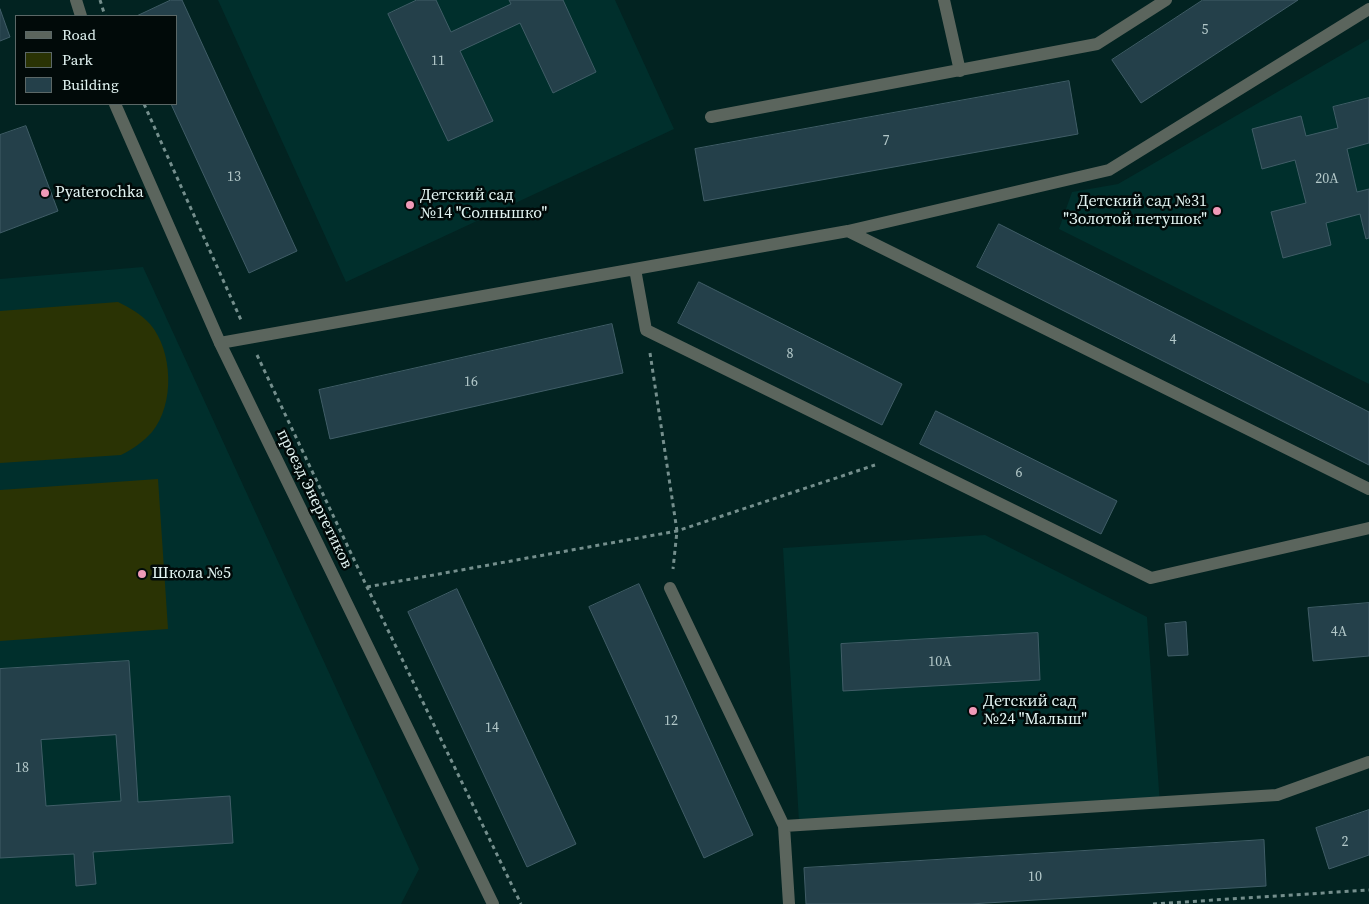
<!DOCTYPE html>
<html>
<head>
<meta charset="utf-8">
<style>
  body { margin:0 }
  #map { position:relative; width:1369px; height:904px; overflow:hidden; background:#022321; font-family:"Source Serif 4",serif }
  canvas { display:block }
  .legend { position:absolute; left:15px; top:15px; width:162px; height:90px; box-sizing:border-box; background:#010a09; border:1px solid #5b6867; margin:0; padding:6px 9px; list-style:none; font-size:15px; color:#e3f5f3 }
  .legend li { display:flex; align-items:center; gap:10px; height:25px }
  .legend b { width:25px; border:1px solid #5b6867 }
</style>
</head>
<body>
<div id="map">
<canvas width="1369" height="904"></canvas>
<ul class="legend">
<li><b style="height:6px;background:#5b655d"></b>Road</li>
<li><b style="height:14px;background:#2a3304"></b>Park</li>
<li><b style="height:14px;background:#24404a"></b>Building</li>
</ul>
</div>
<script>
const ctx = document.querySelector('canvas').getContext('2d');
ctx.lineJoin = 'round';
function fillPath(path, color) {
  ctx.fillStyle = color;
  ctx.fill(path, 'evenodd');
}
function stroke(path, color, width, dash) {
  ctx.strokeStyle = color;
  ctx.lineWidth = width;
  ctx.lineCap = dash ? 'butt' : 'round';
  ctx.setLineDash(dash || []);
  ctx.stroke(path);
}
function label(font, color, halo, rows, align = 'center') {
  ctx.font = font + ' "Source Serif 4",serif';
  ctx.lineWidth = 5;
  ctx.setLineDash([]);
  ctx.textBaseline = 'middle';
  ctx.strokeStyle = halo;
  ctx.fillStyle = color;
  for (const [text, x, y, turn = 0] of rows) {
    ctx.save();
    ctx.translate(x, y);
    ctx.rotate((+turn || 0) * Math.PI / 180);
    ctx.textAlign = isNaN(turn) ? turn : align;
    if (halo) ctx.strokeText(text, 0, 0);
    ctx.fillText(text, 0, 0);
    ctx.restore();
  }
}
fillPath(new Path2D(`
  M 218,0 L 615,0 L 674,129 L 346,282 Z
  M 1369,39 L 1369,384 L 1059,229 L 1072,192 L 1118,184 Z
  M 143,267 L 419,869 L 401,904 L 0,904 L 0,279 Z
  M 985,535 L 1147,617 L 1160,805 L 799,822 L 783,548 Z`), '#002f2c');
fillPath(new Path2D(`
  M 118,302 C 130,308 141,314 150,324 C 173,351 175,404 152,432 C 143,442 133,449 121,455 L 0,463 L 0,311 Z
  M 158,479 L 168,629 L 0,641 L 0,490 Z`), '#2a3304');
const building = new Path2D(`
  M 171,0 L 182,0 L 297,251 L 249,273 L 171,104 L 176,104 L 176,16 L 137,16 Z
  M 417,0 L 436,0 L 451,32 L 511,4 L 509,0 L 563,0 L 596,72 L 553,93 L 520,23 L 460,51 L 493,121 L 448,141 L 388,14 Z
  M 1203,0 L 1298,0 L 1141,103 L 1112,60 Z
  M 0,9 L 10,37 L 0,41 Z
  M 1069,81 L 1078,134 L 704,201 L 695,149 Z
  M 1369,98 L 1369,143 L 1347,149 L 1357,192 L 1369,189 L 1369,238 L 1366,239 L 1360,214 L 1326,223 L 1331,245 L 1283,258 L 1271,212 L 1306,203 L 1295,160 L 1262,169 L 1252,129 L 1301,116 L 1306,136 L 1338,128 L 1333,107 Z
  M 26,126 L 58,211 L 0,233 L 0,135 Z
  M 999,224 L 1369,412 L 1369,465 L 977,267 Z
  M 699,282 L 902,384 L 882,425 L 678,323 Z
  M 612,324 L 623,373 L 330,439 L 319,390 Z
  M 936,411 L 1117,501 L 1101,534 L 920,444 Z
  M 639,584 L 753,835 L 704,858 L 589,607 Z
  M 457,589 L 576,844 L 527,867 L 408,612 Z
  M 1369,603 L 1369,656 L 1313,661 L 1308,608 Z
  M 1186,622 L 1188,655 L 1168,656 L 1165,624 Z
  M 1038,633 L 1040,680 L 843,691 L 841,644 Z
  M 129,661 L 138,802 L 230,796 L 233,843 L 93,852 L 96,884 L 76,886 L 74,854 L 0,858 L 0,669 ZM 116,735 L 121,801 L 46,806 L 41,740 Z
  M 1369,810 L 1369,855 L 1329,869 L 1316,828 Z
  M 1264,840 L 1266,886 L 970,904 L 806,904 L 804,868 Z`);
fillPath(building, '#24404a');
stroke(building, '#405d67', 1);
stroke(new Path2D(`
  M 100,0 L 105,16
  M 144,104 L 241,320
  M 650,353 L 677,531 L 673,569
  M 257,355 L 367,587 L 521,904
  M 367,587 L 677,531 L 875,465
  M 1153,904 L 1369,890`), '#758f8d', 3, [4, 4]);
stroke(new Path2D(`
  M 944,0 L 960,71
  M 711,117 L 1097,44 L 1166,0
  M 848,231 L 1369,489
  M 635,269 L 646,330 L 1151,578 L 1369,528
  M 220,343 L 848,231 L 1109,170 L 1369,9
  M 670,588 L 784,826 L 789,904
  M 784,826 L 1277,795 L 1369,762`), '#5b655d', 12);
stroke(new Path2D(`
  M 76,0 L 81,16
  M 115,104 L 220,343 L 493,904`), '#5b655d', 12);
for (const [x, y, r, color] of [
  [45,193,5,"#ef9ab8"],
  [410,205,5,"#ef9ab8"],
  [1217,211,5,"#ef9ab8"],
  [142,574,5,"#ef9ab8"],
  [973,711,5,"#ef9ab8"]
]) {
  const dot = new Path2D();
  dot.arc(x, y, r, 0, 2 * Math.PI);
  ctx.fillStyle = color;
  ctx.fill(dot);
  stroke(dot, '#010a09', 2);
}
label('14px', '#b3c8c9', null, [
  ["5",1205,30],
  ["11",438,61],
  ["7",886,141],
  ["13",234,177],
  ["20А",1327,179],
  ["4",1173,340],
  ["8",790,354],
  ["16",471,382],
  ["6",1019,473],
  ["4А",1339,632],
  ["10А",940,662],
  ["12",671,721],
  ["14",492,728],
  ["18",22,768],
  ["2",1345,842],
  ["10",1035,877]
]);
label('16px', '#e3f5f3', '#010a09', [
  ["Pyaterochka",55,193],
  ["Детский сад",420,196],
  ["№14 \"Солнышко\"",420,214],
  ["Детский сад №31",1207,202,"right"],
  ["\"Золотой петушок\"",1207,220,"right"],
  ["Школа №5",152,574],
  ["Детский сад",983,702],
  ["№24 \"Малыш\"",983,720]
], 'left');
label('16px', '#e3f5f3', '#010a09', [
  ["проезд Энергетиков",314,499,64]
]);
</script>
</body>
</html>
